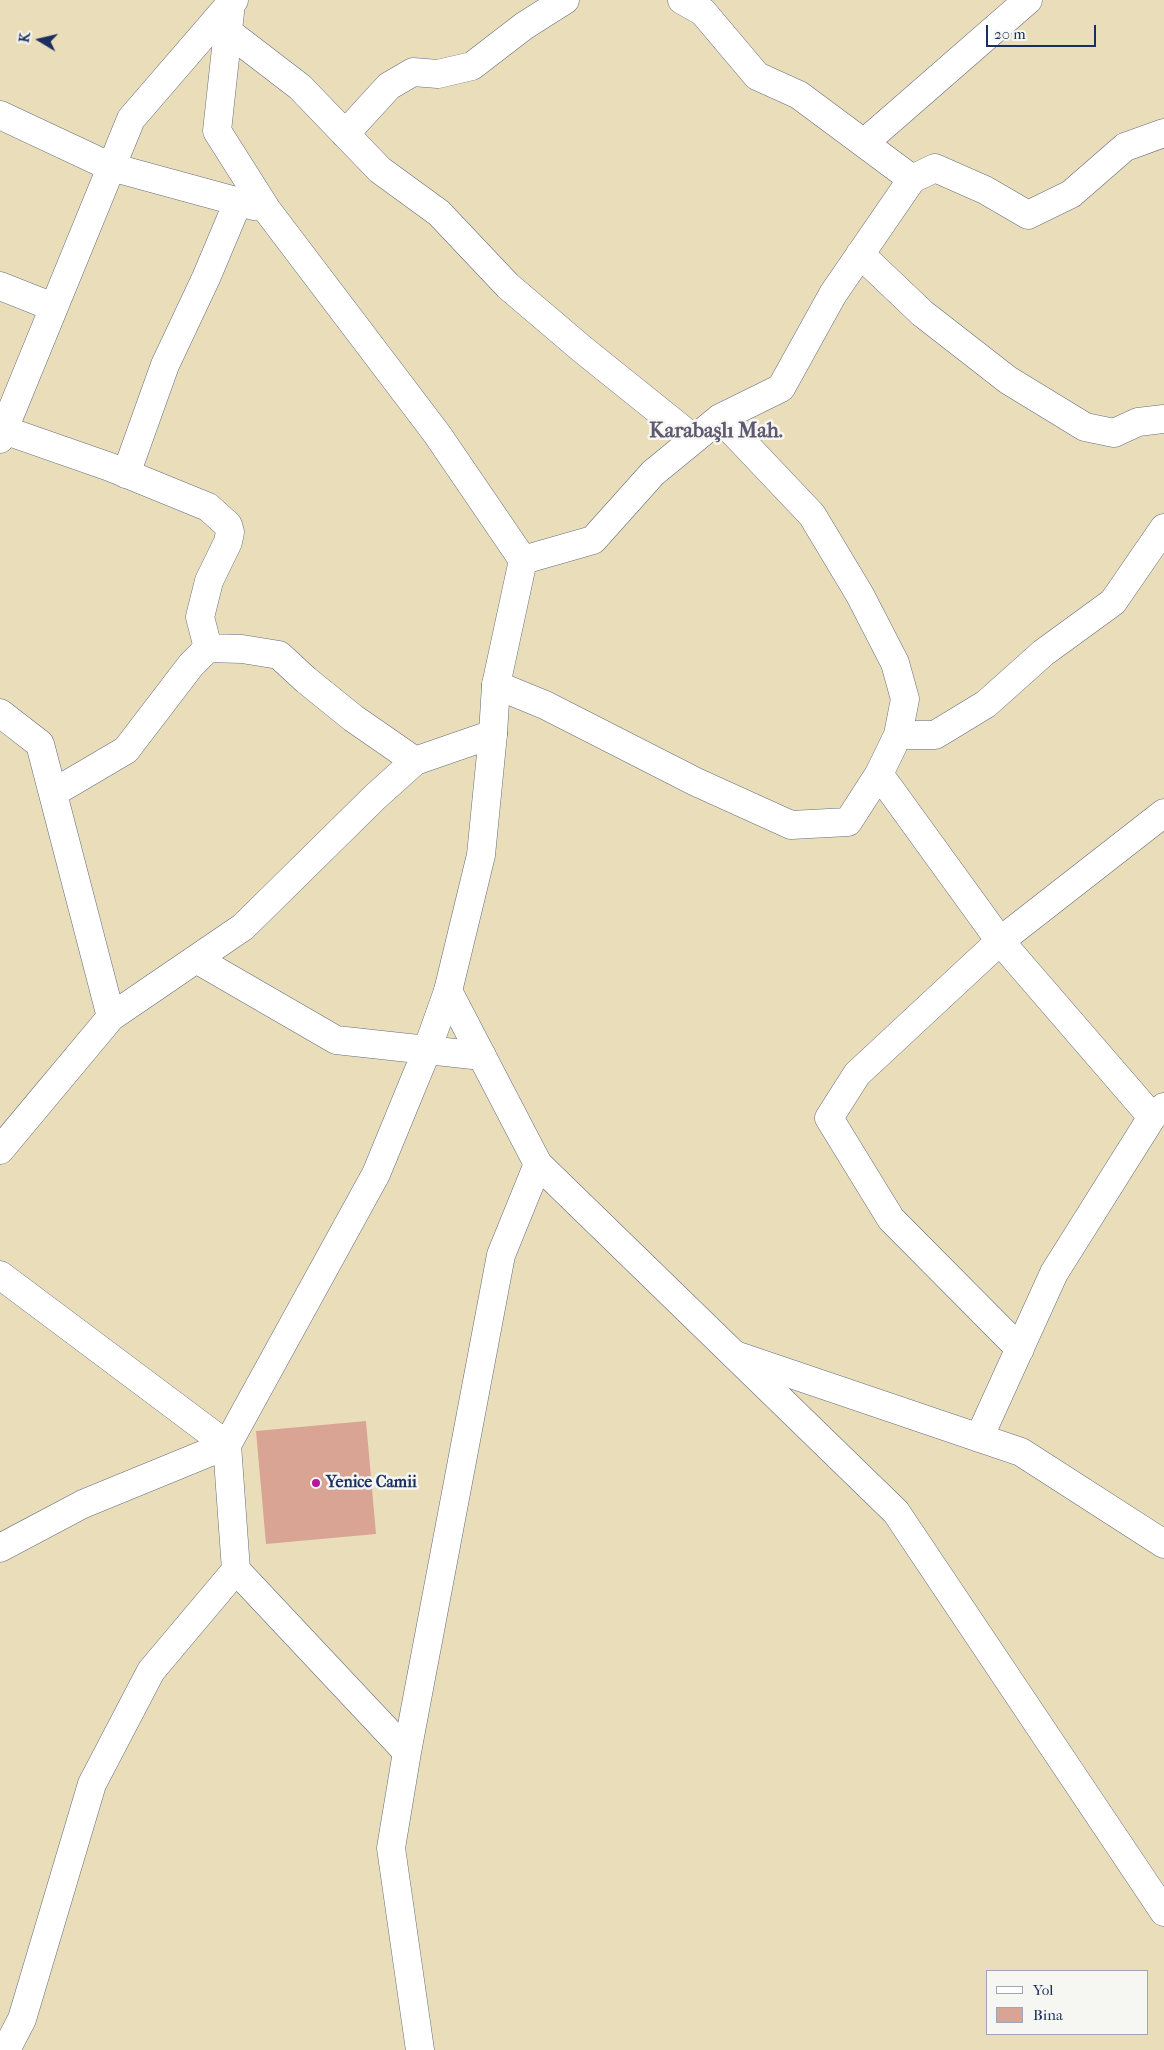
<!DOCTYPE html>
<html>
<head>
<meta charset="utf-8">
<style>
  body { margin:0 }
  #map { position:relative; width:1164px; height:2050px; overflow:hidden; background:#eadeba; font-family:"IM FELL French Canon",serif }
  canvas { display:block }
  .legend { position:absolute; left:986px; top:1970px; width:162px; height:65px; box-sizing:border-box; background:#f6f6f2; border:1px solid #9ea6b7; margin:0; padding:6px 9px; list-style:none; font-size:15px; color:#1b2f5e }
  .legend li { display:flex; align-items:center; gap:10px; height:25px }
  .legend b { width:25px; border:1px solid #9ea6b7 }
  .north { position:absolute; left:15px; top:15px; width:50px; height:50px; -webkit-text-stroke:4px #f6f6f2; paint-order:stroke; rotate:279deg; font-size:14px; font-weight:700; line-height:20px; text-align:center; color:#1b2f5e }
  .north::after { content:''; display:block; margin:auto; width:18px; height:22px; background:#1b2f5e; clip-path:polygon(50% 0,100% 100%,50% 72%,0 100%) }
  .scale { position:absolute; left:986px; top:25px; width:110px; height:22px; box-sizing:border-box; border:2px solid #1b2f5e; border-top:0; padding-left:6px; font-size:15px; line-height:18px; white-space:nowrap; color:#1b2f5e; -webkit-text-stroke:4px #f6f6f2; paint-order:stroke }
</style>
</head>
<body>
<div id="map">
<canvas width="1164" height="2050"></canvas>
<ul class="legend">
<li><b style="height:6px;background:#fff"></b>Yol</li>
<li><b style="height:14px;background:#d9a494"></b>Bina</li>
</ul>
<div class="north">K</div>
<div class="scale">20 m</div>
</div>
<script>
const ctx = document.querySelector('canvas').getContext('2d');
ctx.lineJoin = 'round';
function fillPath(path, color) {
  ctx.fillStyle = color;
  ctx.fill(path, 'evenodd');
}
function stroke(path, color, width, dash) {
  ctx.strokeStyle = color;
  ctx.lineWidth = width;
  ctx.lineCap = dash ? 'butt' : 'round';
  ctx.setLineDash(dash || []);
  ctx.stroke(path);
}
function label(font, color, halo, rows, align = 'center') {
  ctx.font = font + ' "IM FELL French Canon",serif';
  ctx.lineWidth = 5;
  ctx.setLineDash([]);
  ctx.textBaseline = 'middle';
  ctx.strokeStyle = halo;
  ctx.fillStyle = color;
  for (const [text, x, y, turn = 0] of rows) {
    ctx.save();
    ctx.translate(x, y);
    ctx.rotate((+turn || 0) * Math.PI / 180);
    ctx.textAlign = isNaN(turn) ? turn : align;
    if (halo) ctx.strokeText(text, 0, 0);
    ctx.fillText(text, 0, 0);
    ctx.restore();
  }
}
fillPath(new Path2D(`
  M 366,1421 L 376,1534 L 266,1544 L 256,1431 Z`), '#d9a494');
const street = new Path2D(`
  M 682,0 L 703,12 L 757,76 L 799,95 L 912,179
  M 227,31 L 300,87 L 380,170 L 439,213 L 508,286 L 582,349 L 694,439
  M 0,115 L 111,167 L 254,206
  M 345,134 L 389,86 L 413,72 L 438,74 L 472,66 L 524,26 L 565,0
  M 864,143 L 1028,0
  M 860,254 L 922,313 L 1008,380 L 1085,427 L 1114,433 L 1138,422 L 1164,419
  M 0,286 L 53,307
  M 720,418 L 812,515 L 860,595 L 895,663 L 905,699 L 898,735 L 879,774
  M 4,430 L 110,467 L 208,507 L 228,525 L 230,532 L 228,542 L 209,581 L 200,617 L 208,648
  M 0,439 L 131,119 L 231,3 L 230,2
  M 126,474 L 165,365 L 206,278 L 238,202
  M 523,560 L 593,540 L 653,473 L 720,418 L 781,388 L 833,294 L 912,179 L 935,168 L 985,190 L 1028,215 L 1071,194 L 1125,147 L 1164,133
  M 496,685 L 545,705 L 696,782 L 791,825 L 848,822 L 879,774 L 1000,941 L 1152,1117
  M 0,713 L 40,744 L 111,1017
  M 898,735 L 935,735 L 986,704 L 1043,653 L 1113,602 L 1164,528
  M 53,793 L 126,750 L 191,665 L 208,648 L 242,649 L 279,655 L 306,680 L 353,718 L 415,761
  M 196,959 L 336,1040 L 482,1056
  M 0,1150 L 111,1017 L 243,927 L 375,797 L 415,761 L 493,734
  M 0,1275 L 227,1445
  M 1020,1349 L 891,1219 L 829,1118 L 857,1074 L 1000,941 L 1164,813
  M 735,1355 L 1021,1452 L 1164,1544
  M 979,1438 L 1054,1273 L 1152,1117 L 1164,1107
  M 0,1548 L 83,1504 L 227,1445
  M 407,1752 L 236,1570 L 227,1445 L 376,1174 L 427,1050 L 448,991
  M 6,2050 L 22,2019 L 92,1784 L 151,1671 L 236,1570
  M 420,2050 L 391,1848 L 407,1752 L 501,1255 L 538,1164`);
const secondary = new Path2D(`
  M 234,0 L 231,3 L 217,131 L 267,210 L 437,434 L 523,560 L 496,685 L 493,734 L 481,855 L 448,991 L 538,1164 L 896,1512 L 1164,1912`);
stroke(street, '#636c7e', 29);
stroke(secondary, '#636c7e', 29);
stroke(street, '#fff', 28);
stroke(secondary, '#fff', 28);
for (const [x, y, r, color] of [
  [316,1483,5,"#b5179e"]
]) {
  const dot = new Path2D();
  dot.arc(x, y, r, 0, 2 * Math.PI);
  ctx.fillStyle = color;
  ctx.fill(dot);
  stroke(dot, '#f6f6f2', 2);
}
label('bold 16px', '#1b2f5e', '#f6f6f2', [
  ["Yenice Camii",326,1483]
], 'left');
label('bold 21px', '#5e5871', '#f6f6f2', [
  ["Karabaşlı Mah.",716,432]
]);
</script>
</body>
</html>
